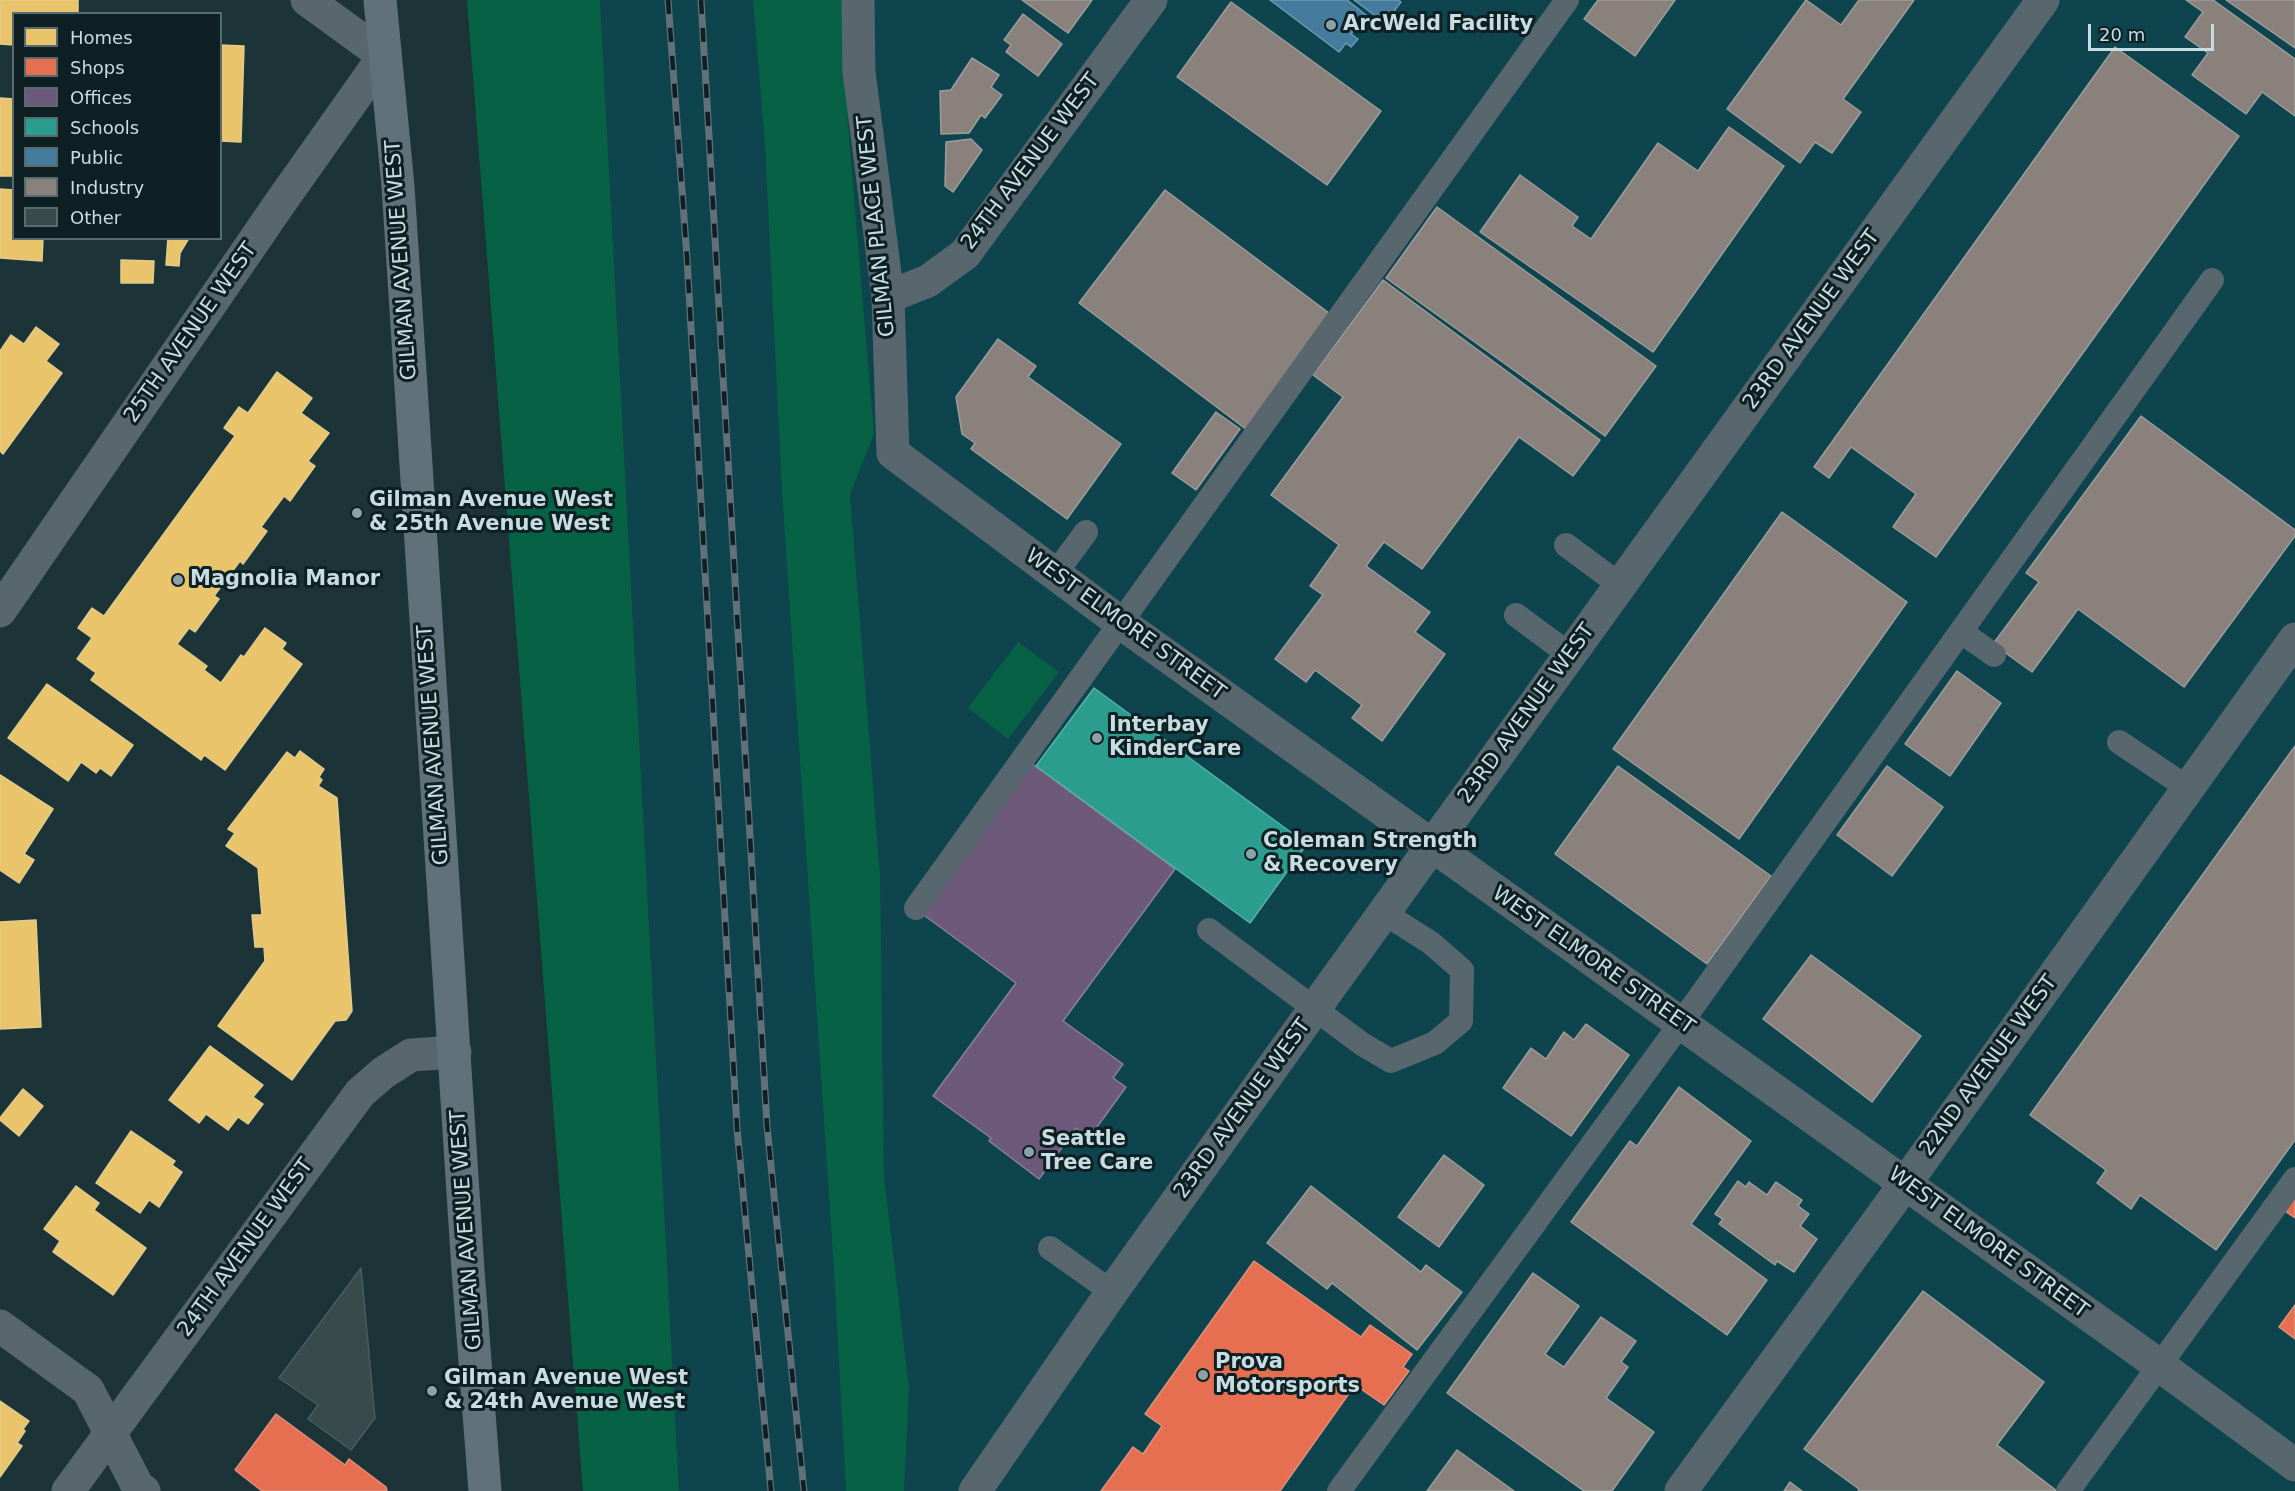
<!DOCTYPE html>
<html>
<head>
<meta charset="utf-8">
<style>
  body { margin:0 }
  #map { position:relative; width:2295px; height:1491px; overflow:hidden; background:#1c3438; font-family:"DejaVu Sans",sans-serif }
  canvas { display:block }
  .legend { position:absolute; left:12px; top:12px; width:210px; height:228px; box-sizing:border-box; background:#0e2024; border:2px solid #586c70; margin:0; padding:8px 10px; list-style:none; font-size:18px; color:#c7dde2 }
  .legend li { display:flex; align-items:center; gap:12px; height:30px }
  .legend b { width:30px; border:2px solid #586c70 }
  .scale { position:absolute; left:2088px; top:24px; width:126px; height:27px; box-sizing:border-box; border:3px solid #c7dde2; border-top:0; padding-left:8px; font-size:18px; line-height:21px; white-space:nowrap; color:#c7dde2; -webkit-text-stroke:4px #0e2024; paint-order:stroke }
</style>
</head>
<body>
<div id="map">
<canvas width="2295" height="1491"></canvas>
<ul class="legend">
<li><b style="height:16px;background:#e9c46a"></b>Homes</li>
<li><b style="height:16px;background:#e76f51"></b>Shops</li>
<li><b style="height:16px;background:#6d597a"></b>Offices</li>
<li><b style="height:16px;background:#2a9d8f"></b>Schools</li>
<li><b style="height:16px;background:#457b9d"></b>Public</li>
<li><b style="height:16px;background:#8a817c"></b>Industry</li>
<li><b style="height:16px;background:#374a4c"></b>Other</li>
</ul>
<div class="scale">20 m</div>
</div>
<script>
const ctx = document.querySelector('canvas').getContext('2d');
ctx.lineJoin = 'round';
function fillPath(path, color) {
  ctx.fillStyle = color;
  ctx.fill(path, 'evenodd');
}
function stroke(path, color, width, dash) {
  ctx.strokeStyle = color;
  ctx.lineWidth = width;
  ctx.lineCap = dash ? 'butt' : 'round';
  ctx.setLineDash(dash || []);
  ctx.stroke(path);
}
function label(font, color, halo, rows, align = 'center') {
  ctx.font = font + ' "DejaVu Sans",sans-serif';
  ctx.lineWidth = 6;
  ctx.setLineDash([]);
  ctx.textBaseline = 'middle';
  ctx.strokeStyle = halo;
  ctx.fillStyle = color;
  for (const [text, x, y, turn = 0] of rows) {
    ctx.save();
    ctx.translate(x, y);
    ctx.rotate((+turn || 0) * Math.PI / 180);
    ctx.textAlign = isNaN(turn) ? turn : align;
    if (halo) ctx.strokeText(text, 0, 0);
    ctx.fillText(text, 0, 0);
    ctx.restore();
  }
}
fillPath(new Path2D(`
  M 600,0 L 2295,0 L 2295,1179 L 2068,1491 L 679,1491 Z
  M 2295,1181 L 2295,1491 L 2069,1491 Z`), '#0d444d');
fillPath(new Path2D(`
  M 467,0 L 600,0 L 679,1491 L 583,1491 Z
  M 753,0 L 842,0 L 848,125 L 874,434 L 850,494 L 880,875 L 884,1176 L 909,1387 L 904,1491 L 846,1491 L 835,1287 L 782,492 L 765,145 Z
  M 1018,642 L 1059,672 L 1008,739 L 968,708 Z`), '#076144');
const homes = new Path2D(`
  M 0,0 L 78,0 L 78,14 L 14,14 L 14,45 L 0,44 Z
  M 220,45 L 244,46 L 241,142 L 220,141 Z
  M 0,98 L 14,99 L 14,176 L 0,176 Z
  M 0,189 L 14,190 L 14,238 L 43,238 L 42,261 L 0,258 Z
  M 168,238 L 189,238 L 180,253 L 179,266 L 166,265 Z
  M 121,260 L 154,261 L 153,283 L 121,283 Z
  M 36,327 L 59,344 L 46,361 L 62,373 L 3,454 L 0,451 L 0,351 L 11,335 L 24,344 Z
  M 277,372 L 312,398 L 301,413 L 329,433 L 308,461 L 315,466 L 290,501 L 284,496 L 261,527 L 267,531 L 243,564 L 240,561 L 214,596 L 219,599 L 195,632 L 189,628 L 177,644 L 207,666 L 204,670 L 221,683 L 241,655 L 244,657 L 265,628 L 286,643 L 282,649 L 302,664 L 225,770 L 204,755 L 201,760 L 91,680 L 96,673 L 77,659 L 92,638 L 78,628 L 92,608 L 104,616 L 235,436 L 224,428 L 239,407 L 248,413 Z
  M 47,684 L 133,745 L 111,776 L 100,768 L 96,773 L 81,762 L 68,781 L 8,738 Z
  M 300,751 L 324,769 L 319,777 L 322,780 L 318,786 L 337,798 L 352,1011 L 346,1020 L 335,1021 L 292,1080 L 218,1026 L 265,961 L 264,947 L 255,947 L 252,915 L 262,915 L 258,868 L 226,846 L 235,833 L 228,829 L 287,752 L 295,758 Z
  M 0,775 L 53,809 L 24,854 L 34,860 L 19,883 L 0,870 Z
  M 36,920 L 41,1027 L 0,1029 L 0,922 Z
  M 210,1046 L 263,1085 L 253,1097 L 263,1104 L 248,1124 L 238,1117 L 228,1130 L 206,1114 L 199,1123 L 169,1100 Z
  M 23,1089 L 43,1106 L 19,1136 L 0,1120 L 0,1118 Z
  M 131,1131 L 175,1161 L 172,1165 L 182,1172 L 159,1207 L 149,1200 L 140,1213 L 96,1183 Z
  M 76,1186 L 99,1203 L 94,1210 L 146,1248 L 113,1295 L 53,1252 L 60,1241 L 44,1229 Z
  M 0,1401 L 29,1421 L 23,1429 L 25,1431 L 17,1443 L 22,1446 L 0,1477 Z`);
fillPath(homes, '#e9c46a');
stroke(homes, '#dfcc8e', 1.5);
const shops = new Path2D(`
  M 2295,1190 L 2295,1218 L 2282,1209 Z
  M 1254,1261 L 1361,1337 L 1370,1325 L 1412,1354 L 1403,1367 L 1409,1371 L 1384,1405 L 1355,1385 L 1280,1491 L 1101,1491 L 1133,1447 L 1143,1454 L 1162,1426 L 1145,1414 Z
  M 2295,1305 L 2295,1339 L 2279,1327 Z
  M 276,1414 L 345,1465 L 349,1459 L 386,1487 L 387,1491 L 262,1491 L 235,1470 Z`);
fillPath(shops, '#e76f51');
stroke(shops, '#dd907c', 1.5);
const offices = new Path2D(`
  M 1031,763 L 1175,869 L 1063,1021 L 1123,1064 L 1113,1078 L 1126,1087 L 1089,1138 L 1076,1128 L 1039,1179 L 989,1141 L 991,1138 L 933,1096 L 1016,983 L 921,913 Z`);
fillPath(offices, '#6d597a');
stroke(offices, '#888199', 1.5);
const schools = new Path2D(`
  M 1094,688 L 1307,844 L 1250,923 L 1036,766 Z`);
fillPath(schools, '#2a9d8f');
stroke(schools, '#59b0a8', 1.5);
const public = new Path2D(`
  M 1270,0 L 1347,0 L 1366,15 L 1351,34 L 1358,39 L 1351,47 L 1346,43 L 1339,52 Z
  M 1354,0 L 1398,0 L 1401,2 L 1385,23 Z`);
fillPath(public, '#457b9d');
stroke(public, '#6c98b2', 1.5);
const industry = new Path2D(`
  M 1022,0 L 1092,0 L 1068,33 Z
  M 1598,0 L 1675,0 L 1635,56 L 1584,19 Z
  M 1806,0 L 1841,25 L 1859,0 L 1914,0 L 1843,99 L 1861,112 L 1832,153 L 1815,142 L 1800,163 L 1727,109 Z
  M 2186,0 L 2213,0 L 2295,59 L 2295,116 L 2262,92 L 2246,114 L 2192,75 L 2208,53 L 2185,37 L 2203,12 Z
  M 2226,0 L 2295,0 L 2295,48 Z
  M 1231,2 L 1381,111 L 1327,185 L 1177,77 Z
  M 1023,14 L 1062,44 L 1038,76 L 1006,52 L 1011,45 L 1004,40 Z
  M 2115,47 L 2239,136 L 1936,557 L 1893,527 L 1916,494 L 1851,447 L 1829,478 L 1814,467 Z
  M 972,58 L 999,75 L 991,87 L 1002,95 L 985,118 L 981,115 L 969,133 L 941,134 L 940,91 L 951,90 Z
  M 1729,127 L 1784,166 L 1653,352 L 1480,232 L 1520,175 L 1578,217 L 1572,226 L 1591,239 L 1658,143 L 1698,171 Z
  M 971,139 L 982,150 L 953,192 L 945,186 L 946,142 Z
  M 1165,190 L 1337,319 L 1251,433 L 1079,303 Z
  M 1437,207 L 1656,366 L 1605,436 L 1386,278 Z
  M 1383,280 L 1600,440 L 1573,476 L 1519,437 L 1422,569 L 1384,542 L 1366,566 L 1430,612 L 1415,632 L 1445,654 L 1382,741 L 1352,718 L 1362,705 L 1315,670 L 1306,682 L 1275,659 L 1323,595 L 1310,586 L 1339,545 L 1271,495 L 1343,397 L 1313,375 Z
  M 998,339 L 1036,366 L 1028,377 L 1121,444 L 1067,519 L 971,449 L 975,443 L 962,434 L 956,397 Z
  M 1216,412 L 1240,429 L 1196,490 L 1172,473 Z
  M 2141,416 L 2295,530 L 2295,536 L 2184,687 L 2078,609 L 2032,672 L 1993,644 L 2039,582 L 2026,573 Z
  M 1782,512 L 1907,602 L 1739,839 L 1613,749 Z
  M 1957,671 L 2001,703 L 1950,776 L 1905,744 Z
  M 2295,746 L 2295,1140 L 2216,1250 L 2140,1195 L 2131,1209 L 2097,1183 L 2106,1170 L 2030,1115 Z
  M 1618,766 L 1771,876 L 1707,964 L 1555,854 Z
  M 1887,766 L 1943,807 L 1892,876 L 1837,835 Z
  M 1811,955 L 1921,1036 L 1872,1102 L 1763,1019 Z
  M 1586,1024 L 1629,1055 L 1571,1136 L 1503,1088 L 1531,1048 L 1546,1059 L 1564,1032 L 1574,1040 Z
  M 1679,1087 L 1751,1141 L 1691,1224 L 1767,1280 L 1727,1335 L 1571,1222 L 1630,1141 L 1637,1146 Z
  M 1444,1155 L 1484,1185 L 1439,1247 L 1398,1217 Z
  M 1738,1181 L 1746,1187 L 1749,1182 L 1767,1195 L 1776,1182 L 1802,1200 L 1798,1206 L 1809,1214 L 1800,1226 L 1817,1239 L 1794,1272 L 1777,1261 L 1775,1265 L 1719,1224 L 1723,1219 L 1715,1214 Z
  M 1311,1186 L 1421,1272 L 1426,1265 L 1462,1292 L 1417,1350 L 1332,1283 L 1327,1289 L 1267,1243 Z
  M 1533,1273 L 1579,1306 L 1545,1354 L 1564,1367 L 1601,1317 L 1636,1341 L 1621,1362 L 1628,1367 L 1606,1398 L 1654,1432 L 1612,1491 L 1584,1491 L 1447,1393 Z
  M 1923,1291 L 2044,1382 L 1997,1445 L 2057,1491 L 1858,1491 L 1859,1489 L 1804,1449 Z
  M 1457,1450 L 1514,1491 L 1427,1491 Z
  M 1790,1482 L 1802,1491 L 1784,1491 Z`);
fillPath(industry, '#8a817c');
stroke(industry, '#9c9d9b', 1.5);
const building = new Path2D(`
  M 361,1268 L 375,1418 L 351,1450 L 308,1419 L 318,1405 L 279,1378 Z`);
fillPath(building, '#374a4c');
stroke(building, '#495c5f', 1.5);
stroke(new Path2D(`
  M 1566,545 L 1620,585
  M 1055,574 L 1086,532
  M 1516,615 L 1570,655
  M 1961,632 L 1994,655
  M 2119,742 L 2188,788
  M 916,908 L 1567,0
  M 1209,930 L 1362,1044 L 1391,1061 L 1435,1043 L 1461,1021 L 1462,970 L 1431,943 L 1384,913
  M 1050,1248 L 1112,1292
  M 1339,1491 L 1681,1023 L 2212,280
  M 2068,1491 L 2295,1179`), '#58676e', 24);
stroke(new Path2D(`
  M 858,0 L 859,72 L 888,297 L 893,453 L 1121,623 L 2159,1365 L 2295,1465
  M 888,297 L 928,281 L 965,254 L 1151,0
  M 0,611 L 280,203 L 384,56 L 307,0
  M 0,1326 L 88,1390 L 138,1487 L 144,1491
  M 68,1491 L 360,1093 L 383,1073 L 411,1055 L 455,1052
  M 975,1491 L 1112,1292 L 1315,1008 L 2043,0
  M 1681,1491 L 1905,1184 L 2295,639`), '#58676e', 33);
stroke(new Path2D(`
  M 380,0 L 398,186 L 468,1270 L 485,1491`), '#60717a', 33);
const rail = new Path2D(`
  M 668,0 L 687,258 L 737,1128 L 771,1491
  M 701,0 L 767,1126 L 804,1491`);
stroke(rail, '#627177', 7);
stroke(rail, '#0e2024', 4.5, [14]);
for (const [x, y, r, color] of [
  [1331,25,6,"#8ba2a6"],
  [357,513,6,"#8ba2a6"],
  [178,580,6,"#8ba2a6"],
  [1097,738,6,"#8ba2a6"],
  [1251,854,6,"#8ba2a6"],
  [1029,1152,6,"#8ba2a6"],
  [1203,1375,6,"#8ba2a6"],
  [432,1391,6,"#8ba2a6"]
]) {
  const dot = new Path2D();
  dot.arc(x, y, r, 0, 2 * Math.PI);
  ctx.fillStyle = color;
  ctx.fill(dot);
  stroke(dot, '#0e2024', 2);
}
label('bold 21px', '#c7dde2', '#0e2024', [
  ["ArcWeld Facility",1343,25],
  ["Gilman Avenue West",369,501],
  ["& 25th Avenue West",369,525],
  ["Magnolia Manor",190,580],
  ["Interbay",1109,726],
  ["KinderCare",1109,750],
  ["Coleman Strength",1263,842],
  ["& Recovery",1263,866],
  ["Seattle",1041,1140],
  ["Tree Care",1041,1164],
  ["Prova",1215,1363],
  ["Motorsports",1215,1387],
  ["Gilman Avenue West",444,1379],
  ["& 24th Avenue West",444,1403]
], 'left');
label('21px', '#c7dde2', '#0e2024', [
  ["24TH AVENUE WEST",1031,162,-53],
  ["GILMAN PLACE WEST",877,226,-96],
  ["GILMAN AVENUE WEST",402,260,-94],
  ["23RD AVENUE WEST",1812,320,-54],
  ["25TH AVENUE WEST",191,333,-55],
  ["WEST ELMORE STREET",1125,625,36],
  ["23RD AVENUE WEST",1527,714,-54],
  ["GILMAN AVENUE WEST",434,745,-94],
  ["WEST ELMORE STREET",1593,961,35],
  ["22ND AVENUE WEST",1989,1066,-54],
  ["23RD AVENUE WEST",1243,1109,-54],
  ["GILMAN AVENUE WEST",467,1230,-94],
  ["WEST ELMORE STREET",1988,1243,36],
  ["24TH AVENUE WEST",246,1248,-54]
]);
</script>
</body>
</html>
